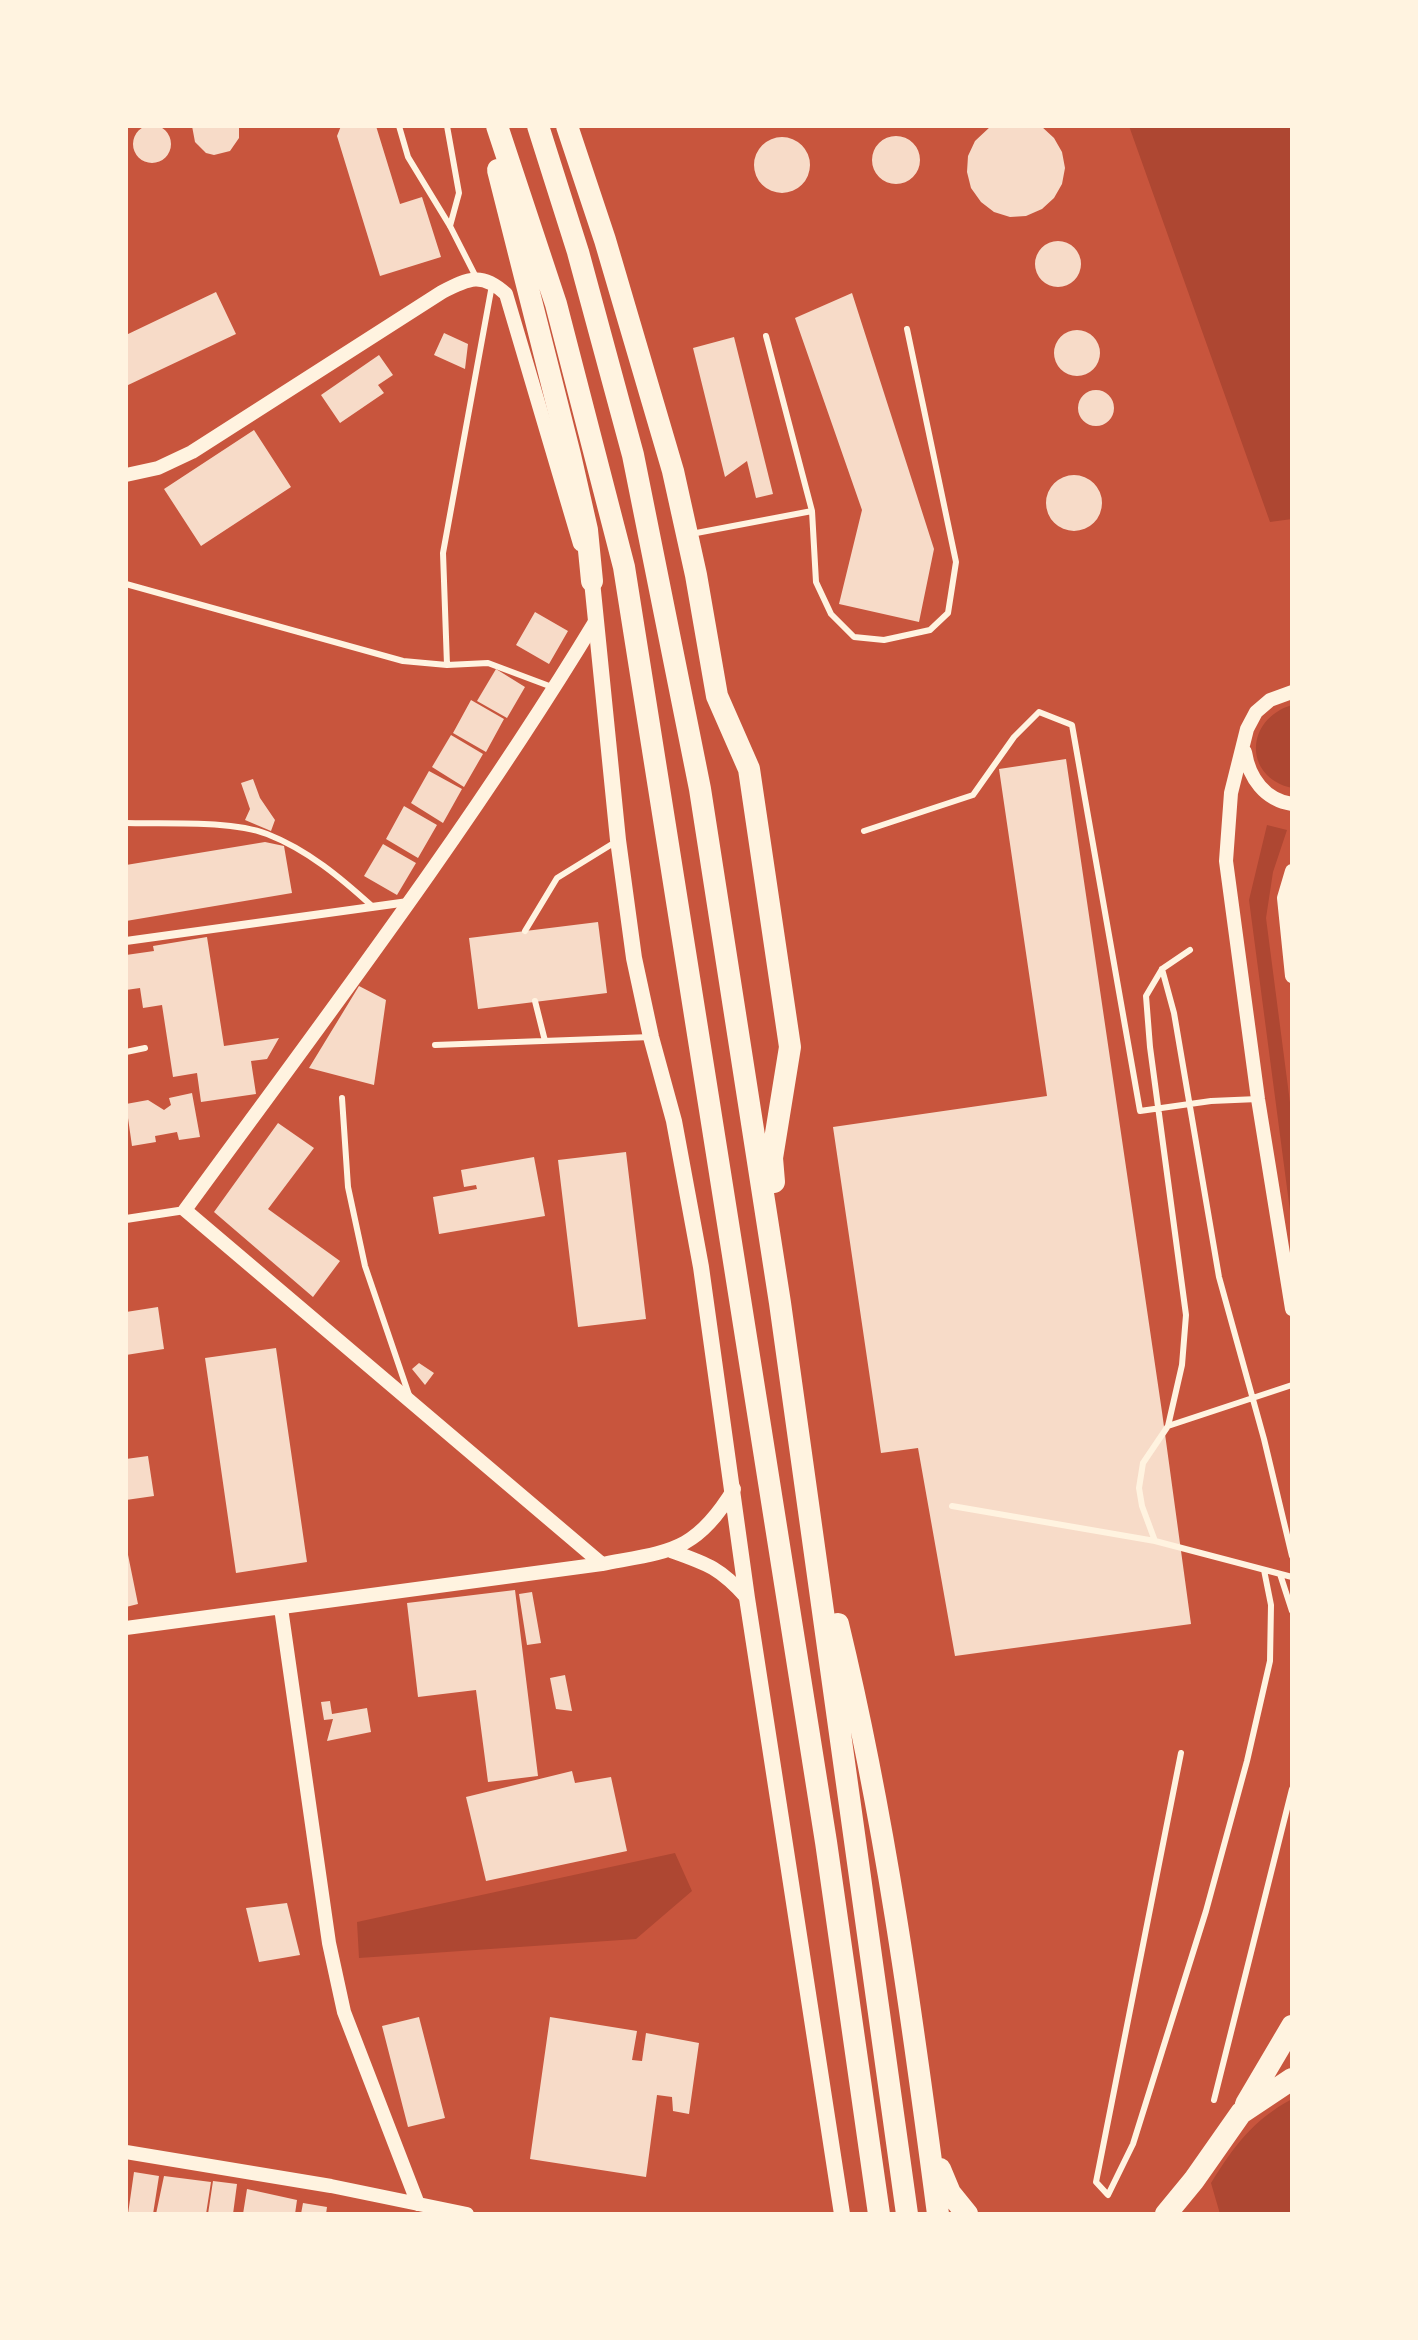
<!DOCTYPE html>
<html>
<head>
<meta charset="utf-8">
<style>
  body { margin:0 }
  #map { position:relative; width:1418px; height:2340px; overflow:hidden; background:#c8553d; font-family:"Fira Sans Condensed",sans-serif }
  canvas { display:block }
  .frame { position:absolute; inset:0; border:128px solid #fff3e0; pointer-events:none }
</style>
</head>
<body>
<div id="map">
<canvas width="1418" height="2340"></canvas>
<div class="frame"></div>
</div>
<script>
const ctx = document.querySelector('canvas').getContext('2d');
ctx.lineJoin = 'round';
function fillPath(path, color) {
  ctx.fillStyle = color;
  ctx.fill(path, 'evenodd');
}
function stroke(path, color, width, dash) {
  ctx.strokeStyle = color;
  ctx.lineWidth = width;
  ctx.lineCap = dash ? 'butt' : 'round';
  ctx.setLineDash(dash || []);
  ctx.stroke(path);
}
fillPath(new Path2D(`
  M 1129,126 L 1292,126 L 1292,519 L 1270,522 Z
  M 1292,705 L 1292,788 C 1243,777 1245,719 1292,705 Z
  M 1267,825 L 1287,830 L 1273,872 L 1266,918 L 1292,1118 L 1292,1226 L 1249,900 Z
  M 675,1853 L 692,1891 L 636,1939 L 359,1958 L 357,1922 Z
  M 1292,2099 L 1292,2214 L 1220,2214 L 1211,2183 C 1234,2146 1253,2120 1292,2099 Z`), '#ae4732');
fillPath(new Path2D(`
  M133 144a19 19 0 1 1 38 0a19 19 0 1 1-38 0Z
  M 192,126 L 239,126 L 239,138 L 230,151 L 214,155 L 206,153 L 195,142 Z
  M 341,126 L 376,126 L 400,204 L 422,197 L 441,257 L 380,276 L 337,136 Z
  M 991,126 L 1041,126 L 1054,138 L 1062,152 L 1065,168 L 1062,184 L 1054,198 L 1042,209 L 1026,216 L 1010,217 L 994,212 L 981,202 L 971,188 L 967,172 L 968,156 L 975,141 Z
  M872 160a24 24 0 1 1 48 0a24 24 0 1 1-48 0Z
  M754 165a28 28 0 1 1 56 0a28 28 0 1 1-56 0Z
  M1035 264a23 23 0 1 1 46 0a23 23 0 1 1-46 0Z
  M 216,292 L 236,334 L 126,386 L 126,335 Z
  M 852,293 L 934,549 L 919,622 L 839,604 L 862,510 L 795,318 Z
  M1054 353a23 23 0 1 1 46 0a23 23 0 1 1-46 0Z
  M 444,333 L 468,344 L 465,369 L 434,355 Z
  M 734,337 L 773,494 L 756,498 L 747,461 L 725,477 L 693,348 Z
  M 379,355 L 393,375 L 378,385 L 384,393 L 340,423 L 321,395 Z
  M1078 408a18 18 0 1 1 36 0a18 18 0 1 1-36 0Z
  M 254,430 L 291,487 L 201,546 L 164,489 Z
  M1046 503a28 28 0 1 1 56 0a28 28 0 1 1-56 0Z
  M 535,612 L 568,631 L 549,664 L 516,645 Z
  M 496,669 L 525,687 L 507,718 L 477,701 Z
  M 471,700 L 504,719 L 486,752 L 453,733 Z
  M 451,735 L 483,754 L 464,787 L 432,767 Z
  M 1066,759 L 1162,1412 L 1191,1624 L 955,1656 L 918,1448 L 881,1453 L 833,1127 L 1047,1096 L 999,769 Z
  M 429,771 L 462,789 L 443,823 L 411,803 Z
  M 253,779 L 260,798 L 275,820 L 271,831 L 245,820 L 250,809 L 241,783 Z
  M 404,806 L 437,825 L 418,858 L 386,839 Z
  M 265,842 L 284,846 L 292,893 L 126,921 L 126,865 Z
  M 383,844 L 416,863 L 397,895 L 364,876 Z
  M 598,922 L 607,993 L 478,1009 L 469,938 Z
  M 207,937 L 224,1046 L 279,1038 L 267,1059 L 251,1061 L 256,1094 L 201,1102 L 197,1073 L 173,1077 L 162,1005 L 143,1008 L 140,988 L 126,990 L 126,955 L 154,951 L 153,946 Z
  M 359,986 L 386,1000 L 374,1085 L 309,1068 Z
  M 192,1093 L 200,1137 L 179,1140 L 177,1132 L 155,1136 L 156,1142 L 132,1146 L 126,1104 L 148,1100 L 164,1110 L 171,1105 L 169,1098 Z
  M 278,1123 L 314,1148 L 268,1209 L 340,1261 L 313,1297 L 214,1212 Z
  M 626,1152 L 646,1319 L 578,1327 L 558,1160 Z
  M 534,1157 L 545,1216 L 439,1234 L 433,1197 L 477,1189 L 476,1185 L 464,1187 L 461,1170 Z
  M 158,1307 L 164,1349 L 126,1355 L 126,1312 Z
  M 276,1348 L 307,1562 L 236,1573 L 205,1358 Z
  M 419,1363 L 434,1373 L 425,1385 L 412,1369 Z
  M 148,1456 L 154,1496 L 126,1500 L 126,1459 Z
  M 127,1550 L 138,1604 L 126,1607 L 126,1551 Z
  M 515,1590 L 538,1776 L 488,1782 L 476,1690 L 418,1697 L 407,1603 Z
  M 532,1592 L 541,1643 L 527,1645 L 519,1594 Z
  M 565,1675 L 572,1711 L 556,1709 L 550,1678 Z
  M 330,1701 L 332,1714 L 367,1708 L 371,1732 L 327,1741 L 333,1719 L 324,1720 L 321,1702 Z
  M 572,1771 L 575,1783 L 611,1777 L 627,1851 L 486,1881 L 466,1797 Z
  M 287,1903 L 300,1955 L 259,1962 L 246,1908 Z
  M 419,2017 L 445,2118 L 408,2127 L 382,2026 Z
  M 550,2017 L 637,2031 L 632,2060 L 642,2061 L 646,2033 L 699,2043 L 689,2114 L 673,2111 L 672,2097 L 657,2095 L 646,2177 L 530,2159 Z
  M 134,2172 L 159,2176 L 153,2214 L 128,2214 Z
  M 164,2176 L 211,2182 L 206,2214 L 156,2214 Z
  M 213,2181 L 237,2184 L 233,2214 L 208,2214 Z
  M 247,2189 L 297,2200 L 295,2214 L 243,2214 Z
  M 303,2203 L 327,2207 L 326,2214 L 301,2214 Z`), '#f7dbc8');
stroke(new Path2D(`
  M 399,126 L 408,157 L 450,226 L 477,279
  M 447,126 L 459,193 L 450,226
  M 812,511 L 816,582 L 831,614 L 854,637 L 884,640 L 930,630 L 948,613 L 956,562 L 907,329
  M 691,534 L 812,511 L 766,336
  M 126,584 L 403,661 L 447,665 L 488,663 L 552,687
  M 447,665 L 443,553 L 492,285
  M 126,823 C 166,824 231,820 267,834 C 308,850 341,878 373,907
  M 864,831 L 973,795 L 1014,737 L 1039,712 L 1072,725 L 1140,1111 L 1211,1101 L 1258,1099
  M 525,931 L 557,878 L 617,841
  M 1162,969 L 1174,1013 L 1219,1277 L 1264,1439 L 1292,1556
  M 535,1001 L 545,1041
  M 435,1045 L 651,1037
  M 126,1052 L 145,1048
  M 342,1098 L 348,1187 L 365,1266 L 409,1395
  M 1292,1385 L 1168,1426 L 1143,1463 L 1139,1488 L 1142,1506 L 1155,1541 L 1292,1577
  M 1168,1426 L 1182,1365 L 1186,1315 L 1150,1047 L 1146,996 L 1162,969 L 1190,950
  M 952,1506 L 1155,1541
  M 1280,1574 L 1292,1611
  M 1181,1753 L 1096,2182 L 1108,2195 L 1133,2144 L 1206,1911 L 1247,1761 L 1270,1661 L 1271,1605 L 1264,1570
  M 1214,2100 L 1292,1789`), '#fff3e0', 6);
stroke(new Path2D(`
  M 126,941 L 408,902
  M 126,1219 L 185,1210`), '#fff3e0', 8);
stroke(new Path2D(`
  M 126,475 L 158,468 L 192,452 L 442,292 C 469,278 482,272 506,294 L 580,544
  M 596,620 C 472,825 326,1017 185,1210 L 602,1564
  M 1292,692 L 1270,700 L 1256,712 L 1247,729 L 1231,793 L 1226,861 L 1258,1099 L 1292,1309
  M 1245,752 C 1249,778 1265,800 1292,804
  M 1292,871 L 1284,898 L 1292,976
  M 671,1551 C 708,1564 720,1568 747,1598
  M 281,1608 L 329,1943 L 344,2012 L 418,2204
  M 126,1628 L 602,1564 C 670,1551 695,1553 734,1489
  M 126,2152 L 331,2186 L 467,2214`), '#fff3e0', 14);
stroke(new Path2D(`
  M 592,581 L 618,840 L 634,958 L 651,1037 L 674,1121 L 701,1267 L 747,1598 L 842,2214`), '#fff3e0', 16);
stroke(new Path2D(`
  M 497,126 L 556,304 L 624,567 L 826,1842 L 879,2214
  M 538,126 L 578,252 L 633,455 L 700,789 L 780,1303 L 907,2214
  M 567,126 L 605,240 L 673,471 L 696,575 L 717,696 L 749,769 L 790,1047 L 772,1158 L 774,1182
  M 498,170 L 570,455 L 587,530 L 592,581
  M 838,1624 C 885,1818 912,2016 938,2214
  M 1246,2104 L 1292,2026
  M 940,2169 L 950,2193 L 967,2214
  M 1166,2214 L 1194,2180 L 1241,2113 L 1292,2079`), '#fff3e0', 22);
</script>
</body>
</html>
